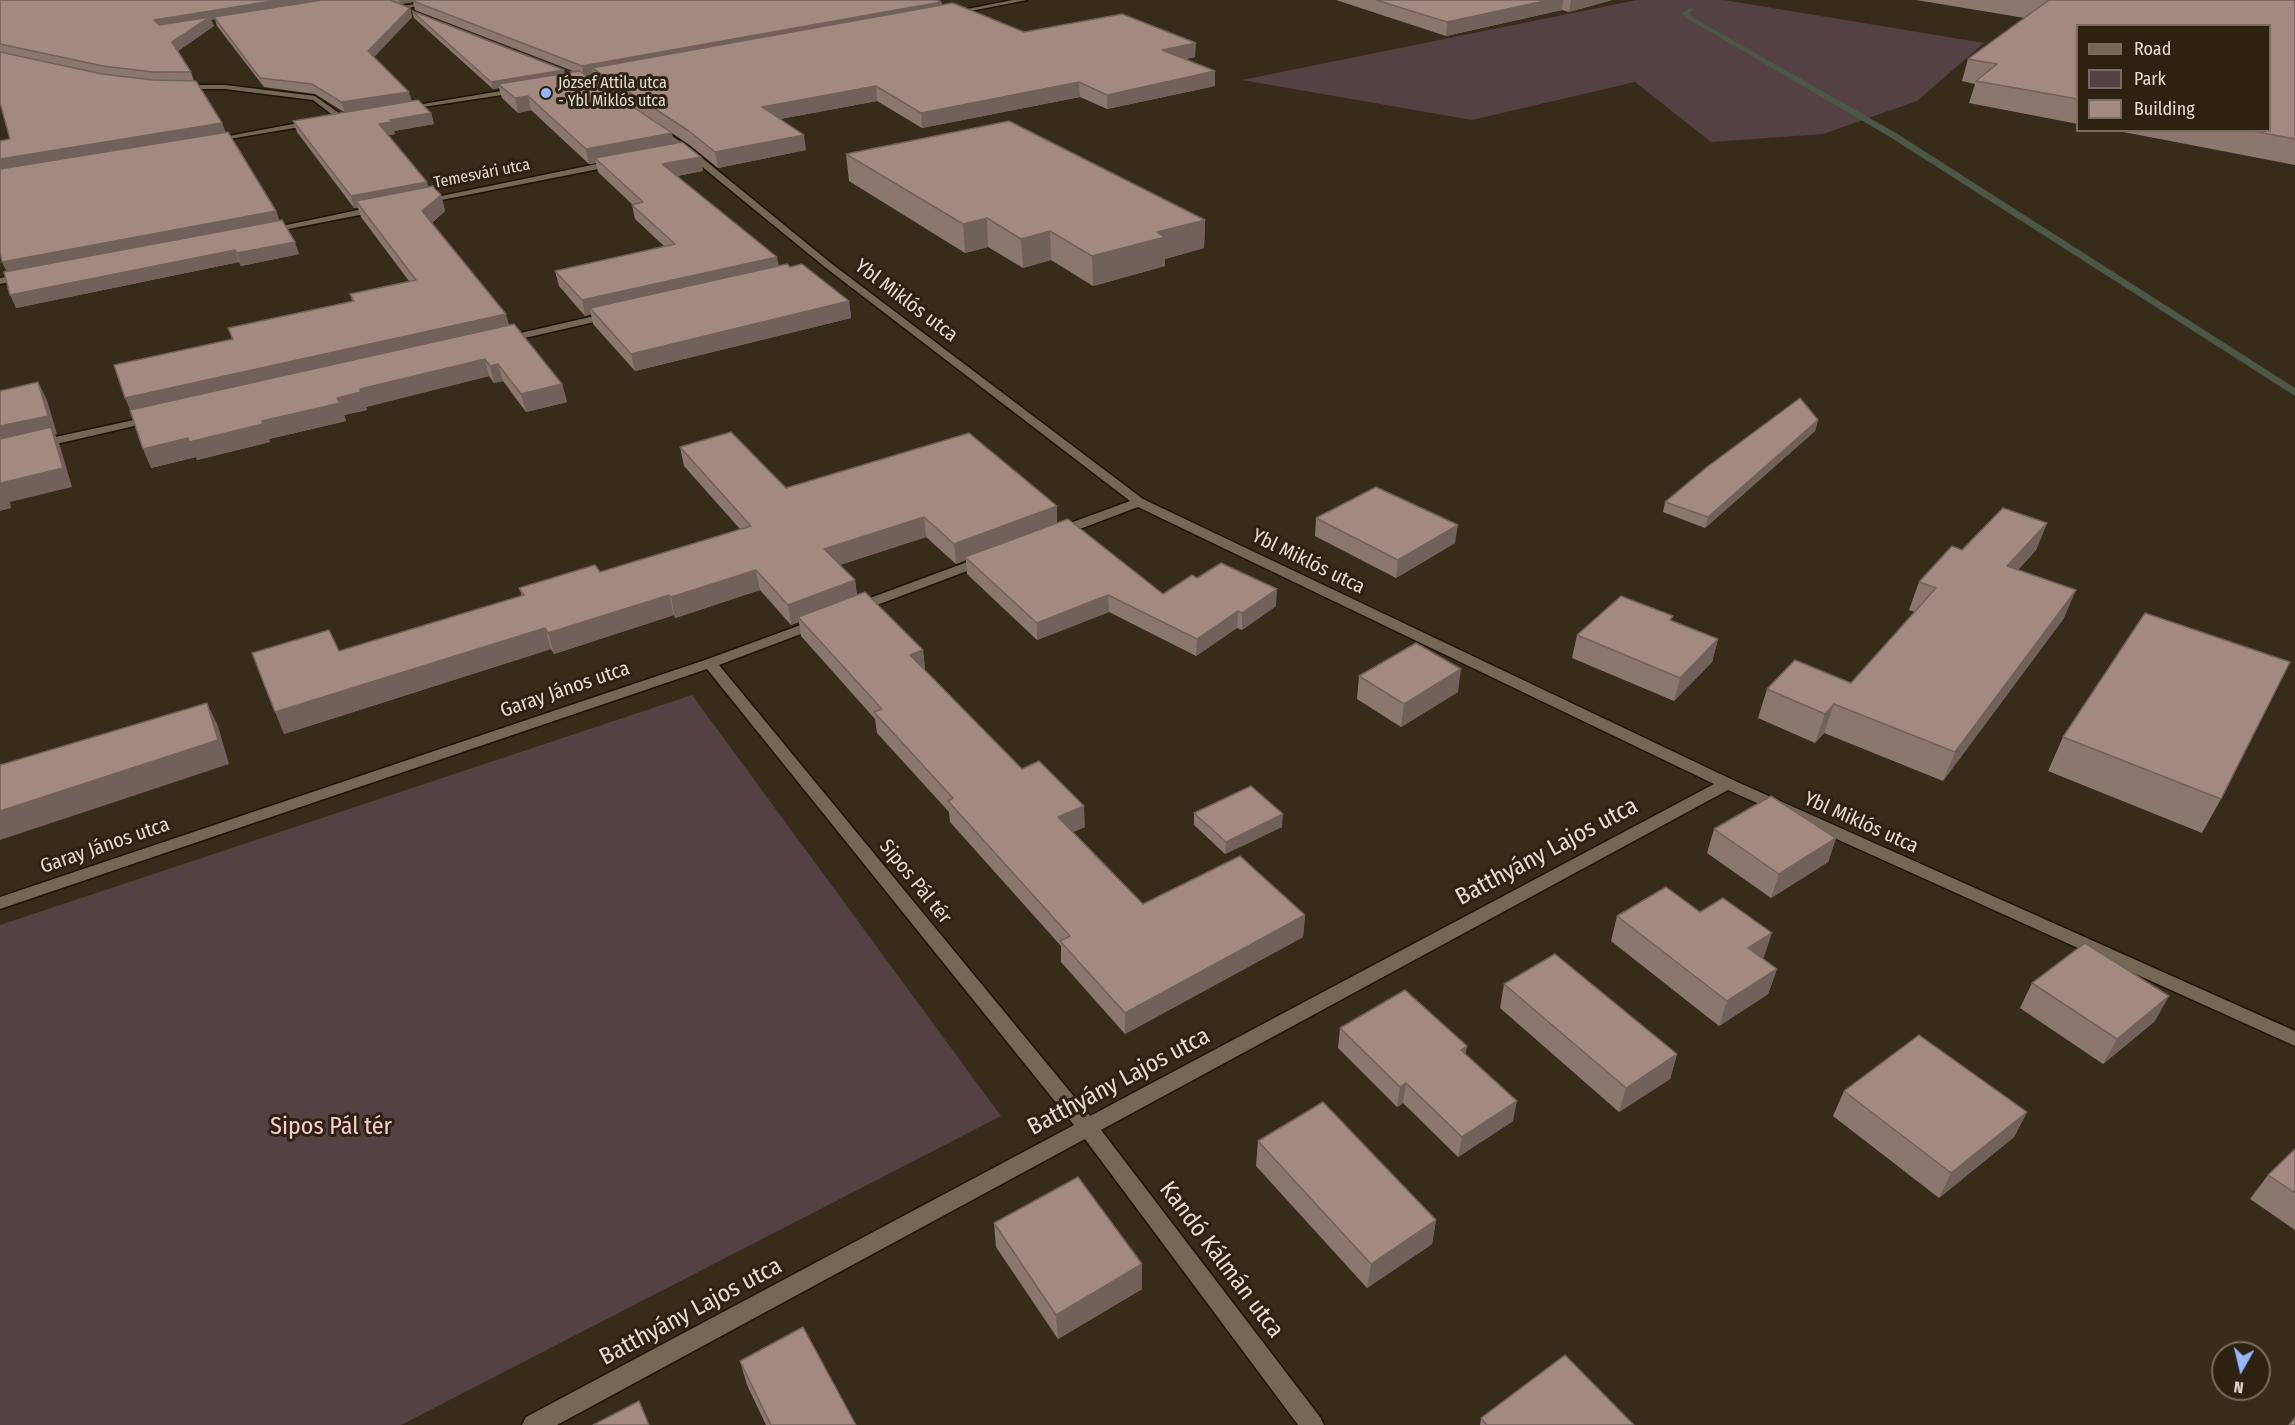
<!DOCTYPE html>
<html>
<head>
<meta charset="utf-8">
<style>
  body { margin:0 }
  #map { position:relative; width:2295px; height:1425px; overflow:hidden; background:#372b1a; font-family:"Fira Sans Condensed",sans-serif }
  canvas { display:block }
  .legend { position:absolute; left:2076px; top:24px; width:195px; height:108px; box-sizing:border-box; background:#2d2210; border:2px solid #776d5e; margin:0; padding:8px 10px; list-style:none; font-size:18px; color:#e5ddd2 }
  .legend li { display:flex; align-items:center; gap:12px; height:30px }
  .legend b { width:30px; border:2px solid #776d5e }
  .north { position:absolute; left:2211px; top:1341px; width:60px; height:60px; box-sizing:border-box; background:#2d2210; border:2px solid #776d5e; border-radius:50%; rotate:188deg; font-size:16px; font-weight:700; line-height:24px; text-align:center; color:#e5ddd2 }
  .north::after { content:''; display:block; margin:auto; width:21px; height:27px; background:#97b6fd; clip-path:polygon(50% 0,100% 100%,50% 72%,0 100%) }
</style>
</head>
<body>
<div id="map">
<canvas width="2295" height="1425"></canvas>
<ul class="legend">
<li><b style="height:8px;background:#746753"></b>Road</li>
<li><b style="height:16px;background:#554144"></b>Park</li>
<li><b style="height:16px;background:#a38a80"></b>Building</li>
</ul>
<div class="north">N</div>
</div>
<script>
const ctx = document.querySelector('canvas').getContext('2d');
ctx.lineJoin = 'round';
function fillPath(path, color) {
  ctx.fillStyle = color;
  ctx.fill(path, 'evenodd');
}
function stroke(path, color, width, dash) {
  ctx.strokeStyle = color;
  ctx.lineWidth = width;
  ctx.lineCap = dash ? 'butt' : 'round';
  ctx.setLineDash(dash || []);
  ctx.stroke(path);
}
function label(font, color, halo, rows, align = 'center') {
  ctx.font = font + ' "Fira Sans Condensed",sans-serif';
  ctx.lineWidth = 6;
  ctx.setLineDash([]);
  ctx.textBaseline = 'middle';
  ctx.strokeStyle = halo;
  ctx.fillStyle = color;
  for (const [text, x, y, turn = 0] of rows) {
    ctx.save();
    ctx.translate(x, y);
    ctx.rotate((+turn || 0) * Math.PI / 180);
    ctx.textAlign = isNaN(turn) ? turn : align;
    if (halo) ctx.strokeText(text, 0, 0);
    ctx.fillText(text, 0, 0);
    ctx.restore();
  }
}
fillPath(new Path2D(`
  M 1637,0 L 1724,0 L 1984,43 L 1917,101 L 1823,134 L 1711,142 L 1635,82 L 1472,120 L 1242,80 Z
  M 692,695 L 1001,1116 L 401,1425 L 0,1425 L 0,925 Z`), '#554144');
fillPath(new Path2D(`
  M 1690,8 L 1695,9 L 1689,13 L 1692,17 L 1896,133 L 2295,388 L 2295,396 L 1890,137 L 1688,19 L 1682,13 Z`), '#4b5747');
const minor = new Path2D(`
  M 436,0 L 452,0 L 396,10 L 393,8 Z
  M 1013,0 L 1027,0 L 950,15 L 947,13 Z
  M 181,85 L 225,85 L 315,96 L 346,118 L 339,120 L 313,100 L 225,89 L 178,89 L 178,85 Z
  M 519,88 L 523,90 L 522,92 L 403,110 L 399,108 Z
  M 315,120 L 318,120 L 318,124 L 211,142 L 207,140 Z
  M 654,128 L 660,128 L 690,148 L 832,264 L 1143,499 L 1733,780 L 2295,1031 L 2295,1046 L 1728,790 L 1101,1130 L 1320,1417 L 1324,1425 L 1298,1425 L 1085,1139 L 557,1425 L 522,1425 L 526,1417 L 1074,1125 L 707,669 L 0,909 L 0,897 L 705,660 L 817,619 L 822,620 L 824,623 L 822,626 L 719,665 L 1090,1116 L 1714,784 L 1138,507 L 1064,535 L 1054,535 L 1053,532 L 1054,529 L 1130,501 L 826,268 L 684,152 L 654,132 Z
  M 616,160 L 619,161 L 619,165 L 421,204 L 417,201 Z
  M 377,206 L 380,207 L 380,211 L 268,233 L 263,230 Z
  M 27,273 L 30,274 L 30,278 L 0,284 L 0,278 Z
  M 612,312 L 617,315 L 616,317 L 503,343 L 498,340 L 503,337 Z
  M 152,416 L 156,417 L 156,421 L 0,457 L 0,449 Z
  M 986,555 L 993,559 L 991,562 L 861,611 L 856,612 L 849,608 L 851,605 Z`);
stroke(minor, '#1e1404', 3);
fillPath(minor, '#746753');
fillPath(new Path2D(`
  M 0,0 L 410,8 L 412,17 L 374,57 L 412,101 L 431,113 L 434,124 L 394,131 L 395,134 L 388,135 L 429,187 L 441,195 L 445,211 L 432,223 L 509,326 L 562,384 L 567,402 L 526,412 L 503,381 L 494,383 L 489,376 L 366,407 L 367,410 L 344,415 L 346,421 L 269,439 L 270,442 L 197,460 L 196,457 L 151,468 L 232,339 L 228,328 L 352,301 L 350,294 L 409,281 L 361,217 L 358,208 L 354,208 L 297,132 L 293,121 L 344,112 L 315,94 L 264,87 L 217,26 L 215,19 L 211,20 L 214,26 L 178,51 L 191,72 L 194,81 L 222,123 L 225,132 L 276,211 L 279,220 L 299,254 L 241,266 L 239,262 L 16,308 L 7,271 L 2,262 L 10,139 L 0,103 Z
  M 391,0 L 937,0 L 941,2 L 942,5 L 1024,32 L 1195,57 L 1185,59 L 1215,86 L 1107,109 L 1080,97 L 922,128 L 877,101 L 780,119 L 806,150 L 718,168 L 691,146 L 672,133 L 673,143 L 703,171 L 677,176 L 779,266 L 790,267 L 849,301 L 851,318 L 635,371 L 593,324 L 591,314 L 585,316 L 559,286 L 555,271 L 665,247 L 635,219 L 632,205 L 633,205 L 598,172 L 596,163 L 589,164 L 531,110 L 518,113 L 502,98 L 499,88 L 493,89 L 414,18 L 412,11 L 564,73 L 573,71 L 415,10 L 413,2 L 400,4 ZM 593,74 L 595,81 L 586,75 Z
  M 1336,0 L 1612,0 L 1569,12 L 1562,10 L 1446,36 Z
  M 1916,0 L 2295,0 L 2295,165 L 2113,130 L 2270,130 L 2078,26 L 2078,124 L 1969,103 L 1975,84 L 1962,81 L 1968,59 L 2025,18 Z
  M 846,154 L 1205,220 L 1204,248 L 1165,259 L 1165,266 L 1093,286 L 1051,260 L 1023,268 L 988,247 L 965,253 L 849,181 Z
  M 1818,420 L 1815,431 L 1705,528 L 1663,512 L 1665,502 Z
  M 680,447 L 786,488 L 1057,506 L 1057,523 L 1163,594 L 1197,578 L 1276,606 L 1242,630 L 1237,628 L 1196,656 L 1109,612 L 1037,640 L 967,574 L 966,560 L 956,564 L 926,537 L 840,565 L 855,580 L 857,595 L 923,650 L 925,670 L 1022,769 L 1085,827 L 1073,832 L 1143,904 L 1305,915 L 1303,937 L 1125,1034 L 1061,962 L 1061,946 L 950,822 L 949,812 L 877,733 L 875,719 L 801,636 L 799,622 L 791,625 L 760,590 L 675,618 L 674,615 L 554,654 L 551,649 L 284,734 L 339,651 L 522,596 L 519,588 L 600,572 L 740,529 L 684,466 Z
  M 1316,518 L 1455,543 L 1396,578 L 1315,536 Z
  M 2047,523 L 2036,550 L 2018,570 L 2064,618 L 1943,781 L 1824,733 L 1815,743 L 1758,718 L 1767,689 L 1851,683 L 1915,612 L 1909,610 L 1919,582 L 1962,550 Z
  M 1577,635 L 1718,639 L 1712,662 L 1674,701 L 1572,658 Z
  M 1359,676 L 1458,692 L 1401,727 L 1357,699 Z
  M 2063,737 L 2221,799 L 2202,833 L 2048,771 Z
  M 1194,813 L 1282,827 L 1225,854 L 1194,825 Z
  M 1714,829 L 1836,838 L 1828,862 L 1771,898 L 1707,853 Z
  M 1617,916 L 1764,957 L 1762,958 L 1777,969 L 1768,994 L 1719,1026 L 1611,941 Z
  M 2032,983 L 2155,1021 L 2103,1064 L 2020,1008 Z
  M 1504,984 L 1677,1054 L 1670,1079 L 1619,1112 L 1500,1008 Z
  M 1340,1028 L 1467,1046 L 1465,1054 L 1513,1121 L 1458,1157 L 1403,1103 L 1397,1107 L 1338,1048 Z
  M 1844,1091 L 2027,1112 L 2014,1137 L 1939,1198 L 1833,1116 Z
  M 1258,1141 L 1436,1220 L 1432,1244 L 1367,1288 L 1256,1166 Z
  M 2295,1149 L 2295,1230 L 2250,1199 L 2268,1175 Z
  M 994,1223 L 1142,1289 L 1058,1339 L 996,1247 Z
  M 740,1361 L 856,1425 L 766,1425 L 747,1385 Z
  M 1481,1418 L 1634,1425 L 1480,1425 Z`), '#8c776e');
fillPath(new Path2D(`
  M 279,0 L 338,0 L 214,17 L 215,19 L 211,20 L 214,26 L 176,52 L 157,29 L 154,20 Z
  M 399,0 L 436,0 L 413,1 L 413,2 L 400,4 Z
  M 1549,0 L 1563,0 L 1562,10 L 1446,36 L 1447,22 Z
  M 1571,0 L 1612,0 L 1569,12 Z
  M 941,2 L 942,11 L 592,68 L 593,74 L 584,76 L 582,66 Z
  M 410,8 L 412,17 L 371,60 L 368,51 Z
  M 1196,43 L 1195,57 L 1162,64 L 1162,50 Z
  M 564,70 L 566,78 L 498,84 L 499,88 L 493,89 L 491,82 Z
  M 1215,71 L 1215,86 L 1107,109 L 1107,95 Z
  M 1079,82 L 1080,97 L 922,128 L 921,113 Z
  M 876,86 L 877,101 L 764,122 L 762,107 Z
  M 409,92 L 412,102 L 345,113 L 341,102 Z
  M 528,96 L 531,110 L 518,113 L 515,98 Z
  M 431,113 L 434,124 L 394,131 L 395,134 L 383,136 L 379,124 L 390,120 Z
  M 222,123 L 226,133 L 0,171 L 0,159 Z
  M 672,133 L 674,148 L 595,158 L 596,163 L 589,164 L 586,149 Z
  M 804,135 L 806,150 L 718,168 L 715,152 Z
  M 701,157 L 703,171 L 665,178 L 662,164 Z
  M 427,182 L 431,194 L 356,201 L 358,208 L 354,208 L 351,196 Z
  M 441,195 L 445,211 L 426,228 L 422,211 Z
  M 276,211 L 280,223 L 8,274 L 2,262 Z
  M 987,218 L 988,247 L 965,253 L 963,224 Z
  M 1205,220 L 1204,248 L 1165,259 L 1165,266 L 1093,286 L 1092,256 L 1157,232 Z
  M 1050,231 L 1051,260 L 1023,268 L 1021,239 Z
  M 295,242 L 299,254 L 241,266 L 237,253 Z
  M 235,250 L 239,262 L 16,308 L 10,295 Z
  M 777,257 L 780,272 L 590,308 L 591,314 L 585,316 L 582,300 Z
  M 849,301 L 851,318 L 635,371 L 631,354 Z
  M 506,314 L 511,332 L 133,417 L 125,398 Z
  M 485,359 L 489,376 L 366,407 L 367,410 L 344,415 L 346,421 L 269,439 L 270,442 L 197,460 L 196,457 L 151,468 L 143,449 L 262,421 L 337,398 L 360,389 Z
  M 498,364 L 503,381 L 494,383 L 490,366 Z
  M 38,382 L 47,400 L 57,434 L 55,434 L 60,446 L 72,487 L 10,502 L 11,508 L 0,511 L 0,426 Z
  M 562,384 L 567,402 L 526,412 L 521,394 Z
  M 1818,420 L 1815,431 L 1705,528 L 1708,517 Z
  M 1057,506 L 1057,526 L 965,557 L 966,560 L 956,564 L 954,544 Z
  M 924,517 L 926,537 L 827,569 L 824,549 Z
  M 2047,523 L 2036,550 L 1996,593 L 2007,566 Z
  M 1458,525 L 1455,543 L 1396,578 L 1398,560 Z
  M 756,570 L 760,590 L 675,618 L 671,597 Z
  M 855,580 L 857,601 L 798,617 L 799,622 L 791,625 L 788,605 Z
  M 1277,589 L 1276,606 L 1242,630 L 1242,613 Z
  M 2076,590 L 2064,618 L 1943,781 L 1955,752 Z
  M 669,595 L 674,615 L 554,654 L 548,633 Z
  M 1108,595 L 1109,612 L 1037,640 L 1037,623 Z
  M 1238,611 L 1237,628 L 1196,656 L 1197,639 Z
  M 545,628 L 551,649 L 284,734 L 275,712 Z
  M 1718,639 L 1712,662 L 1674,701 L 1680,678 Z
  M 923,650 L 925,670 L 912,675 L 910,655 Z
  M 1461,669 L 1458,692 L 1401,727 L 1404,704 Z
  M 207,703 L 218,726 L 229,764 L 0,840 L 0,811 Z
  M 1834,704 L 1824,733 L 1815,743 L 1825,714 Z
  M 1084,806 L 1085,827 L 1059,838 L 1058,817 Z
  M 1283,814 L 1282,827 L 1225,854 L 1226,842 Z
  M 1836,838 L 1828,862 L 1771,898 L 1779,874 Z
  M 1305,915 L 1303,937 L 1125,1034 L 1125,1013 Z
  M 1772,933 L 1764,957 L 1740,972 L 1748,948 Z
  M 1777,969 L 1768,994 L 1719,1026 L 1727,1001 Z
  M 2169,996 L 2155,1021 L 2103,1064 L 2117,1039 Z
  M 1467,1046 L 1463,1066 L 1461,1050 Z
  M 1677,1054 L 1670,1079 L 1619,1112 L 1626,1088 Z
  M 1406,1083 L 1403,1103 L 1397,1107 L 1400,1087 Z
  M 1517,1101 L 1513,1121 L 1458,1157 L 1462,1137 Z
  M 2027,1112 L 2014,1137 L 1939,1198 L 1951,1173 Z
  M 1436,1220 L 1432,1244 L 1367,1288 L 1371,1264 Z
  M 1142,1264 L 1142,1289 L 1058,1339 L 1056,1315 Z`), '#72615a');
const building = new Path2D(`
  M 0,0 L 279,0 L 154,20 L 159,25 L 210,17 L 172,42 L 191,72 L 153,72 L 103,66 L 0,44 Z
  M 322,0 L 390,0 L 410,8 L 368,51 L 409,92 L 341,102 L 312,84 L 260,78 L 214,17 Z
  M 416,0 L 937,0 L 941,2 L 582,66 L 413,1 Z
  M 1376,0 L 1549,0 L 1447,22 Z
  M 2047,0 L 2295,0 L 2295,139 L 2248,130 L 2270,130 L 2270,26 L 2078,26 L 2078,99 L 1976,81 L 1997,64 L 1968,59 L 2049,0 Z
  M 953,3 L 1024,32 L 1122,14 L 1196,43 L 1162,50 L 1215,71 L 1107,95 L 1079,82 L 921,113 L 876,86 L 762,107 L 804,135 L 715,152 L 689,131 L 592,68 Z
  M 412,11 L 564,70 L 491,82 Z
  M 0,52 L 102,74 L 153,80 L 196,81 L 222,123 L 0,159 L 0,141 L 10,139 L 0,103 Z
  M 579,71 L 672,133 L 586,149 L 528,96 L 515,98 L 498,84 Z
  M 418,100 L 431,113 L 390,120 L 392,122 L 379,124 L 427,182 L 351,196 L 293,121 Z
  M 1009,121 L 1205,220 L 1157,232 L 1165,237 L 1092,256 L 1050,231 L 1021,239 L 987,218 L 963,224 L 846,154 Z
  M 228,132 L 276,211 L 2,262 L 0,252 L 0,169 Z
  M 682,142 L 701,157 L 662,164 L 777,257 L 582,300 L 555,271 L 675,244 L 632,205 L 643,202 L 595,158 Z
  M 433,186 L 441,195 L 422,211 L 506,314 L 125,398 L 114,365 L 233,339 L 228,328 L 354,301 L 350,294 L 416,280 L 356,201 Z
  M 282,220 L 295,242 L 237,253 L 235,250 L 10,295 L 4,272 Z
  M 787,264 L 790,267 L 802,264 L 849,301 L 631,354 L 590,308 Z
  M 514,324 L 562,384 L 521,394 L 498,364 L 490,366 L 485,359 L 360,389 L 361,392 L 337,398 L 340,403 L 262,421 L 263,424 L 189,442 L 188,438 L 143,449 L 130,410 Z
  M 38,382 L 48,416 L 0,426 L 0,391 Z
  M 1800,398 L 1818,420 L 1708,517 L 1665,502 L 1707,467 Z
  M 51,427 L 63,468 L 1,483 L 2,489 L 0,489 L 0,439 Z
  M 731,432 L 786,488 L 969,433 L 1057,506 L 954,544 L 924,517 L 824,549 L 855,580 L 788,605 L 756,570 L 671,597 L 669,595 L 548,633 L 545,628 L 275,712 L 252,653 L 329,630 L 339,651 L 524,595 L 519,588 L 595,565 L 600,572 L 751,526 L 680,447 Z
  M 1376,487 L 1458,525 L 1398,560 L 1316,518 Z
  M 2003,508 L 2047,523 L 2007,566 L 2076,590 L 1955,752 L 1834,704 L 1825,714 L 1767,689 L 1795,660 L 1851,683 L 1936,588 L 1919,582 L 1952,546 L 1962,550 Z
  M 1068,519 L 1163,594 L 1192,575 L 1197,578 L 1221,563 L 1277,589 L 1242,613 L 1238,611 L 1197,639 L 1108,595 L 1037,623 L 965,557 Z
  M 865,592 L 923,650 L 910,655 L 1022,769 L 1039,761 L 1084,806 L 1058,817 L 1143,904 L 1240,856 L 1305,915 L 1125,1013 L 1060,941 L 1070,936 L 948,801 L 953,798 L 874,712 L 882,709 L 798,617 Z
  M 1621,596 L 1673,616 L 1670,620 L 1718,639 L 1680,678 L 1577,635 Z
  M 2145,613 L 2290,662 L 2221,799 L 2063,737 Z
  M 1416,643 L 1461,669 L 1404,704 L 1359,676 Z
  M 207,703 L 218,740 L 0,811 L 0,765 Z
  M 1251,786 L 1283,814 L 1226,842 L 1194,813 Z
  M 1771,796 L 1836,838 L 1779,874 L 1714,829 Z
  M 1666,887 L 1700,912 L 1723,898 L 1772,933 L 1748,948 L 1777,969 L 1727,1001 L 1617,916 Z
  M 2085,943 L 2169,996 L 2117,1039 L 2032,983 Z
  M 1555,954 L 1677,1054 L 1626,1088 L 1504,984 Z
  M 1405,990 L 1467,1046 L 1461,1050 L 1517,1101 L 1462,1137 L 1406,1083 L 1400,1087 L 1340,1028 Z
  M 1919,1035 L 2027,1112 L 1951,1173 L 1844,1091 Z
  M 1323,1102 L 1436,1220 L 1371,1264 L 1258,1141 Z
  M 2295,1149 L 2295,1193 L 2268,1175 Z
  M 1078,1177 L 1142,1264 L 1056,1315 L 994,1223 Z
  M 803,1327 L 856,1425 L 771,1425 L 740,1361 Z
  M 1565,1355 L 1634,1425 L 1487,1425 L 1481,1418 Z
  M 639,1401 L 649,1425 L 593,1425 Z
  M 2295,1418 L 2295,1425 L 2289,1425 Z`);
fillPath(building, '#a38a80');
stroke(building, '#72615a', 1.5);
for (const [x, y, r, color] of [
  [546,93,6,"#97b6fd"]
]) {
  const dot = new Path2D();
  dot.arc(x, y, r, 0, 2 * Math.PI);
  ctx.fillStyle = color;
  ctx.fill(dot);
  stroke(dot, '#2d2210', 2);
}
label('16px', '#e5ddd2', '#2d2210', [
  ["József Attila utca",558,84],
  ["- Ybl Miklós utca",558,102]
], 'left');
label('16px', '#e5ddd2', '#2d2210', [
  ["Temesvári utca",482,174,-11]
]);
label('20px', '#e5ddd2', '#2d2210', [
  ["Ybl Miklós utca",906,301,37],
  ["Ybl Miklós utca",1308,562,26],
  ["Garay János utca",565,690,-19],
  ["Ybl Miklós utca",1861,823,24],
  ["Garay János utca",105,846,-19],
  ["Sipos Pál tér",915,882,51]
]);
label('24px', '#e5ddd2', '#2d2210', [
  ["Batthyány Lajos utca",1547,852,-28],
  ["Batthyány Lajos utca",1119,1082,-28],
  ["Kandó Kálmán utca",1221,1260,53],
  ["Batthyány Lajos utca",691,1312,-28]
]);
label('24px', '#fecbd2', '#2d2210', [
  ["Sipos Pál tér",331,1127]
]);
</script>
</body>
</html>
